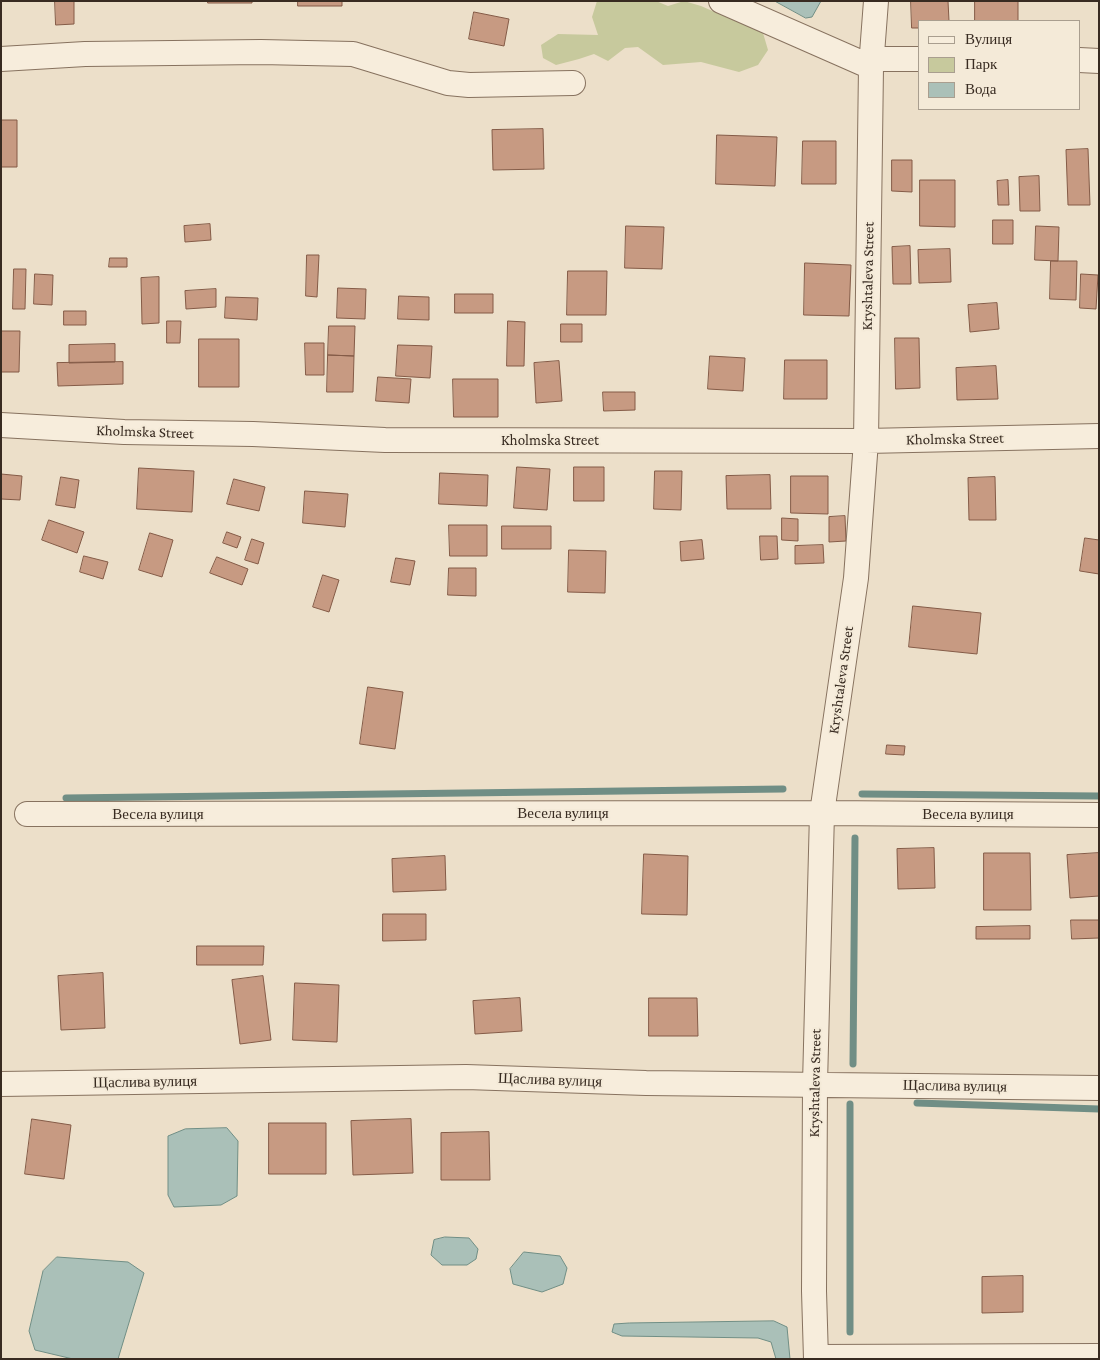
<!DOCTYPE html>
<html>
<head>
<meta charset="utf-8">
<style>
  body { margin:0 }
  #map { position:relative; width:1100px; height:1360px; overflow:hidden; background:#ecdfc9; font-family:"Crimson Pro",serif }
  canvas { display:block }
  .frame { position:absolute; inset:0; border:2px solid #382b21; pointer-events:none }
  .legend { position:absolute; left:918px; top:20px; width:162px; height:90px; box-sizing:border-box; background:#f4ead8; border:1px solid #a99e8f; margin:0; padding:6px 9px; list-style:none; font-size:15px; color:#382b21 }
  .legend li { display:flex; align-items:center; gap:10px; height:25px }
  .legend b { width:25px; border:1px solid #a99e8f }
</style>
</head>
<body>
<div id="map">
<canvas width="1100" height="1360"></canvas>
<div class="frame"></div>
<ul class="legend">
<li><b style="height:6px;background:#f7eddc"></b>Вулиця</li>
<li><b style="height:14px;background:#c7c99d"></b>Парк</li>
<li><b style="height:14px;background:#aac0b8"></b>Вода</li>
</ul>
</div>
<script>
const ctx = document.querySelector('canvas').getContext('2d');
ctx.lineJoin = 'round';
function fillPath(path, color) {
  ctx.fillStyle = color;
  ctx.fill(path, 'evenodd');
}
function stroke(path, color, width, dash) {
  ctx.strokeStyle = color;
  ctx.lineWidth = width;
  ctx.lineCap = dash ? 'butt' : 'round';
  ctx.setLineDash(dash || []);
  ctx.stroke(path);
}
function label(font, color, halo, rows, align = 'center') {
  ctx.font = font + ' "Crimson Pro",serif';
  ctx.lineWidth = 4;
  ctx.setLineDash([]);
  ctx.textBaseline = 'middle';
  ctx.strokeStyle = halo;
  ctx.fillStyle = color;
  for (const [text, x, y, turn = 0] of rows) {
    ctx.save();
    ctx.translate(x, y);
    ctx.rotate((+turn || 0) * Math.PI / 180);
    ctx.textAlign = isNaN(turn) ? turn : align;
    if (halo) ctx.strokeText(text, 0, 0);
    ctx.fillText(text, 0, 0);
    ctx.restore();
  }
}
fillPath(new Path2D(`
  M 597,1 L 656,1 L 668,6 L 684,1 L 701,6 L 763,33 L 768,50 L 758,65 L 739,72 L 701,62 L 663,65 L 638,47 L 625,48 L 608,61 L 594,54 L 579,59 L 556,65 L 543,58 L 541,45 L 558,34 L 598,35 L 592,17 Z`), '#c7c99d');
const water = new Path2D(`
  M 775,1 L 821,1 L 812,17 L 806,18 Z
  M 227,1128 L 238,1141 L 237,1196 L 221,1205 L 174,1207 L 168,1195 L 168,1136 L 185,1129 Z
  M 445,1237 L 469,1238 L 478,1249 L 476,1259 L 467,1265 L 442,1265 L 431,1255 L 434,1240 Z
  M 524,1252 L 560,1256 L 567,1268 L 563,1284 L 542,1292 L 513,1284 L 510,1269 Z
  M 57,1257 L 128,1262 L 144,1273 L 118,1359 L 73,1359 L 35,1350 L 29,1331 L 43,1271 Z
  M 774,1321 L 787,1327 L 790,1359 L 776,1359 L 771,1342 L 758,1338 L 622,1336 L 612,1332 L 614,1324 L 629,1323 Z`);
fillPath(water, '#aac0b8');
stroke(water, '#708e85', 1);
stroke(new Path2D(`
  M 862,794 L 1099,796
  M 66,798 L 783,789
  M 853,1064 L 855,838
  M 917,1103 L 1099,1109
  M 850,1332 L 850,1104`), '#708e85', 7);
const building = new Path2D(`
  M 55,1 L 74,1 L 74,24 L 56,25 Z
  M 208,1 L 252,1 L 252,3 L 208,3 Z
  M 298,1 L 342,1 L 342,6 L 298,6 Z
  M 911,1 L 948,1 L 949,21 L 919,21 L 919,28 L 912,28 Z
  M 975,1 L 1018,1 L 1018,21 L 975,21 Z
  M 474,12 L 509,19 L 504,46 L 469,39 Z
  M 1,120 L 17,120 L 17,167 L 1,167 Z
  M 543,129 L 544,169 L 493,170 L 492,130 Z
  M 717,135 L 777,137 L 775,186 L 716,184 Z
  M 803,141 L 836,141 L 836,184 L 802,184 Z
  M 1088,149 L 1090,205 L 1068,205 L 1066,150 Z
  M 892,160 L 912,160 L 912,192 L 892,191 Z
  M 1039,176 L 1040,211 L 1020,211 L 1019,177 Z
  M 920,180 L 955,180 L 955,227 L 920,226 Z
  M 1008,180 L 1009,205 L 998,205 L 997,181 Z
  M 993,220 L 1013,220 L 1013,244 L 993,244 Z
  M 210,224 L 211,240 L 185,242 L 184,226 Z
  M 626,226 L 664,227 L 662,269 L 625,268 Z
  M 1036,226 L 1059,227 L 1058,261 L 1035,260 Z
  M 910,246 L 911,284 L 893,284 L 892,247 Z
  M 950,249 L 951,282 L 919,283 L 918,250 Z
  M 307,255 L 319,255 L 317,297 L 306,296 Z
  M 110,258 L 127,258 L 127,267 L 109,267 Z
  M 1051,261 L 1077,261 L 1076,300 L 1050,299 Z
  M 805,263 L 851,265 L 849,316 L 804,315 Z
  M 14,269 L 26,269 L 25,309 L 13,309 Z
  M 568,271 L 607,271 L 606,315 L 567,315 Z
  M 35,274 L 53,275 L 52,305 L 34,304 Z
  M 1081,274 L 1098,275 L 1096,309 L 1080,308 Z
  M 159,277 L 159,323 L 142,324 L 141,278 Z
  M 338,288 L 366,289 L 365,319 L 337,318 Z
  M 216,289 L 216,307 L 186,309 L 185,291 Z
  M 455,294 L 493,294 L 493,313 L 455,313 Z
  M 399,296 L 429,297 L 429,320 L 398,319 Z
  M 226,297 L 258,298 L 257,320 L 225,318 Z
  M 997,303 L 999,329 L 970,332 L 968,305 Z
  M 64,311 L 86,311 L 86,325 L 64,325 Z
  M 167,321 L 181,321 L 180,343 L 167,343 Z
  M 508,321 L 525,322 L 524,366 L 507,366 Z
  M 561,324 L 582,324 L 582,342 L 561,342 Z
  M 329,326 L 355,326 L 354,356 L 328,355 Z
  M 1,331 L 20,331 L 19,372 L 1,372 Z
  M 895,338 L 919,338 L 920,388 L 896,389 Z
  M 199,339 L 239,339 L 239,387 L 199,387 Z
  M 305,343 L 324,343 L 324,375 L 306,375 Z
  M 115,344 L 115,362 L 69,363 L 69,345 Z
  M 398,345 L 432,346 L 430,378 L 396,376 Z
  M 328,355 L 354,356 L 353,392 L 327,392 Z
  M 710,356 L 745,358 L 743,391 L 708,389 Z
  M 785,360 L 827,360 L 827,399 L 784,399 Z
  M 559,361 L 562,401 L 536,403 L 534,363 Z
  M 123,362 L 123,384 L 58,386 L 57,363 Z
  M 996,366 L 998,399 L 957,400 L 956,368 Z
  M 378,377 L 411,379 L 409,403 L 376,401 Z
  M 453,379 L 498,379 L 498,417 L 454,417 Z
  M 603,392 L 635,392 L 635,410 L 604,411 Z
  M 517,467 L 550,469 L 547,510 L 514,508 Z
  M 574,467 L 604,467 L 604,501 L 574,501 Z
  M 139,468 L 194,471 L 192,512 L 137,509 Z
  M 655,471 L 682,471 L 681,510 L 654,509 Z
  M 440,473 L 488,475 L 487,506 L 439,504 Z
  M 1,474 L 22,476 L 20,500 L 1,499 Z
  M 770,475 L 771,509 L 727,509 L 726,476 Z
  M 791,476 L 828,476 L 828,514 L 791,513 Z
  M 61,477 L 79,480 L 75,508 L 56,505 Z
  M 995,477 L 996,520 L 969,520 L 968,478 Z
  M 234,479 L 265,487 L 259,511 L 227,504 Z
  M 305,491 L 348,494 L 345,527 L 303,523 Z
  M 845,516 L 846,541 L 829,542 L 829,517 Z
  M 782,518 L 798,519 L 798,541 L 782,540 Z
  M 49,520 L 84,532 L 77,553 L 42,540 Z
  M 449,525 L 487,525 L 487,556 L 450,556 Z
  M 502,526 L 551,526 L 551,549 L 502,549 Z
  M 227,532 L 241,537 L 237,548 L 223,543 Z
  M 150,533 L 173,540 L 162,577 L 139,570 Z
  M 760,536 L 777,536 L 778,559 L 761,560 Z
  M 1085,538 L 1099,540 L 1099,574 L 1080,571 Z
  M 252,539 L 264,543 L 258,564 L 245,560 Z
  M 702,540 L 704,559 L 681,561 L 680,542 Z
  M 823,545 L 824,563 L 795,564 L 795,546 Z
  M 569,550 L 606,551 L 605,593 L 568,592 Z
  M 84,556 L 108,562 L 103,579 L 80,572 Z
  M 217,557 L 248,569 L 242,585 L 210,573 Z
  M 396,558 L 415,561 L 410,585 L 391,582 Z
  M 449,568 L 476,568 L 476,596 L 448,595 Z
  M 323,575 L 339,580 L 329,612 L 313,607 Z
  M 913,606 L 981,613 L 977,654 L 909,647 Z
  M 368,687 L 403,692 L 395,749 L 360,744 Z
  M 887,745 L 905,746 L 904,755 L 886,754 Z
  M 934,848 L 935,888 L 898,889 L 897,849 Z
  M 984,853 L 1030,853 L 1031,910 L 984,910 Z
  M 1099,853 L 1099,896 L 1070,898 L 1067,855 Z
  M 644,854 L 688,856 L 687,915 L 642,914 Z
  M 445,856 L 446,890 L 393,892 L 392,859 Z
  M 383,914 L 426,914 L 426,940 L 383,941 Z
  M 1071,920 L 1099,920 L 1099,938 L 1072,939 Z
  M 1030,926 L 1030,939 L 976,939 L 976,927 Z
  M 197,946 L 264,946 L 263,965 L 197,965 Z
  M 103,973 L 105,1028 L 61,1030 L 58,976 Z
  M 263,976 L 271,1040 L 240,1044 L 232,980 Z
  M 295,983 L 339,985 L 337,1042 L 293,1040 Z
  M 520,998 L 522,1031 L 475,1034 L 473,1001 Z
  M 649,998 L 697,998 L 698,1036 L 649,1036 Z
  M 32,1119 L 71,1125 L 64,1179 L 25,1174 Z
  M 411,1119 L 413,1173 L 353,1175 L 351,1121 Z
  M 269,1123 L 326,1123 L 326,1174 L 269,1174 Z
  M 489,1132 L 490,1180 L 441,1180 L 441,1133 Z
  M 1023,1276 L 1023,1312 L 982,1313 L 982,1277 Z`);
fillPath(building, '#c79a82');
stroke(building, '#845b47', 1);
const street = new Path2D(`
  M 721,1 L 871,67
  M 1,59 L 85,54 L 261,52 L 353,54 L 448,83 L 469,85 L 573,83
  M 872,59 L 919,59
  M 1079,60 L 1099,61
  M 1,425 L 124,432 L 253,434 L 385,440 L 866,441 L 1099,436
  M 27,814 L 822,813 L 1099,815
  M 1,1084 L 466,1077 L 646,1083 L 1099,1088
  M 816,1357 L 1099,1356
  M 816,1359 L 814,1291 L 815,1084 L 822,813 L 856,578 L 866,441 L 871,67 L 876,1`);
stroke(street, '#87725f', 26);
stroke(street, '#f7eddc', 24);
label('15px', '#382b21', '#f4ead8', [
  ["Kryshtaleva Street",868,276,-89],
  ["Kholmska Street",145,432,2],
  ["Kholmska Street",955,439,-1],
  ["Kholmska Street",550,440],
  ["Kryshtaleva Street",841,680,-82],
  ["Весела вулиця",563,813],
  ["Весела вулиця",158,814],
  ["Весела вулиця",968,814],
  ["Щаслива вулиця",550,1080,2],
  ["Щаслива вулиця",145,1082,-1],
  ["Kryshtaleva Street",815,1083,-89],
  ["Щаслива вулиця",955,1086,1]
]);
</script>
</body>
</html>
